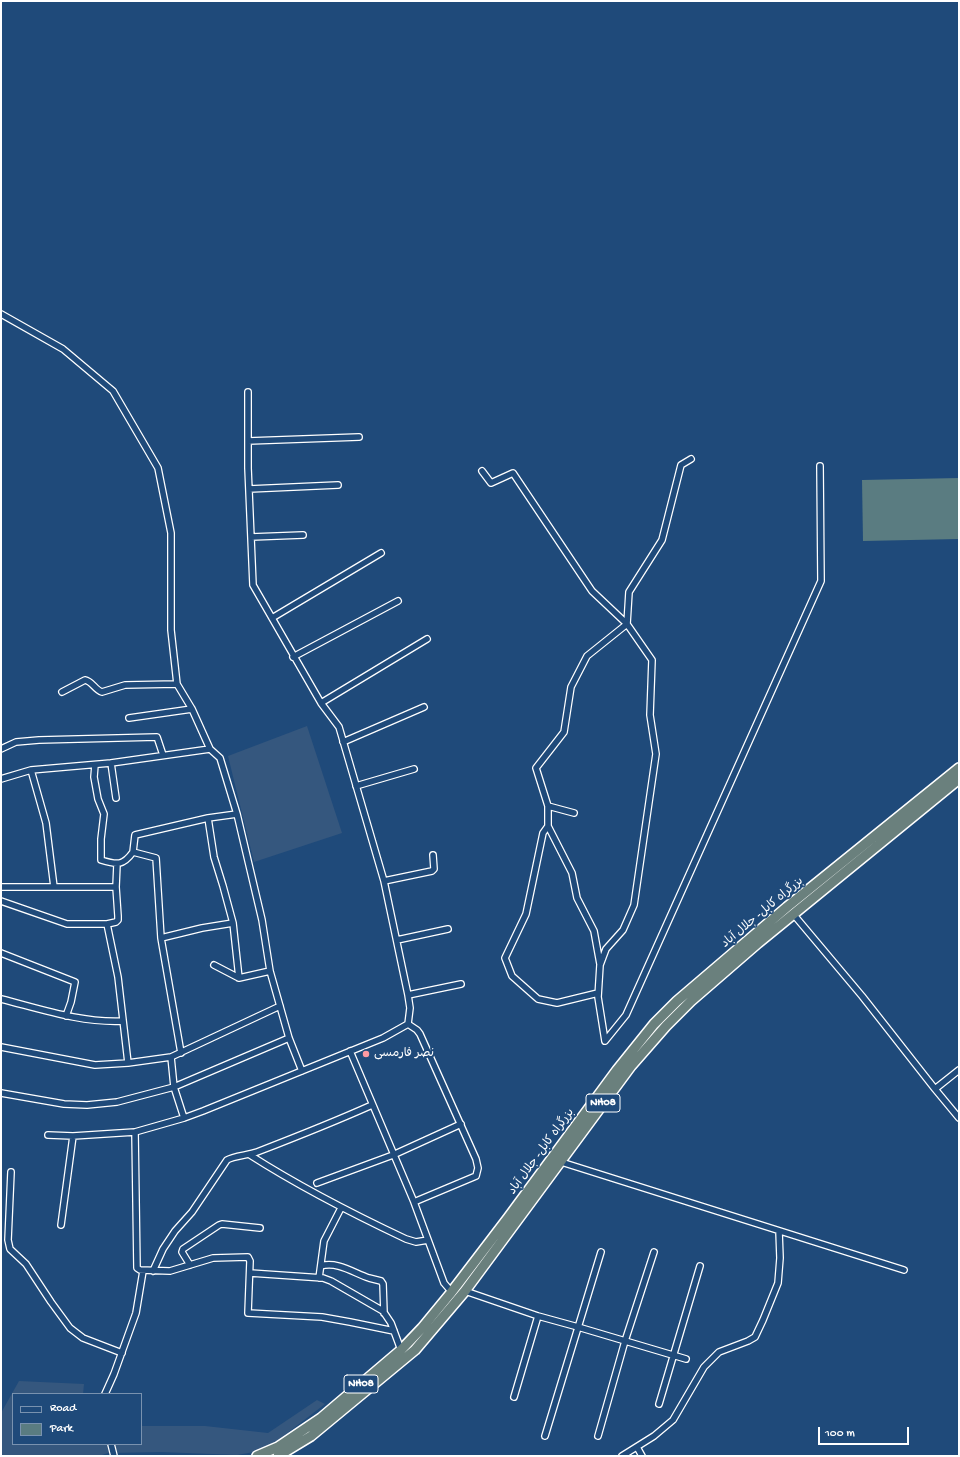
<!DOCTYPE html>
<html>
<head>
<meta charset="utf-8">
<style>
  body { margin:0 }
  #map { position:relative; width:960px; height:1457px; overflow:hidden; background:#1f4a7a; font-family:"Gochi Hand",sans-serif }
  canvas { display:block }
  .frame { position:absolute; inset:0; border:2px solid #fff; pointer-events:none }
  .legend { position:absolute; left:12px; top:1393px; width:130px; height:52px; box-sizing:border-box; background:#1f4a7a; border:1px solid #7992af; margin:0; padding:5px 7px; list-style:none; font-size:12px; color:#fff }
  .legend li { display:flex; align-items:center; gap:8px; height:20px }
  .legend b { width:20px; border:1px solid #7992af }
  .scale { position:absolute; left:818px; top:1427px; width:91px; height:18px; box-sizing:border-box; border:2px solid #fff; border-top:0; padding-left:5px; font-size:12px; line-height:14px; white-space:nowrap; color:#fff; -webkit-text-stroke:3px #1f4a7a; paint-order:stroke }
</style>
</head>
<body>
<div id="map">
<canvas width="960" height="1457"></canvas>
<div class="frame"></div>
<ul class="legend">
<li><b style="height:5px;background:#1f4a7a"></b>Road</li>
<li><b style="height:11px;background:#5a7c81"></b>Park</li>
</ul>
<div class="scale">100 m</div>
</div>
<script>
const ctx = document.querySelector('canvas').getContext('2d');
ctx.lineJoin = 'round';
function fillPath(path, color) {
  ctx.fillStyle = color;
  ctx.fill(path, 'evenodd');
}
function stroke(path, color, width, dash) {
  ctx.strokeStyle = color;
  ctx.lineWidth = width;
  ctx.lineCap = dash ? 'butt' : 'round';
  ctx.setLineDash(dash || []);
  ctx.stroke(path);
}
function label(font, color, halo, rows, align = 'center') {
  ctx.font = font + ' "Gochi Hand","Playpen Sans Arabic",sans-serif';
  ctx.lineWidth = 4;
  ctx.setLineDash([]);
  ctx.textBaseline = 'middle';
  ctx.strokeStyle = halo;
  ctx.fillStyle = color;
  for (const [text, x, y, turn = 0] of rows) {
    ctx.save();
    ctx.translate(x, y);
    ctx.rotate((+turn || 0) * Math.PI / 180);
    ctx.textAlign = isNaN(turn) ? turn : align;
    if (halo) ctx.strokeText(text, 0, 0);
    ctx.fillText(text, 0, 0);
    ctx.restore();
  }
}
fillPath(new Path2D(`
  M 307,726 L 342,833 L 254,862 L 228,756 Z
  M 19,1381 L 84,1384 L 83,1394 L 13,1394 L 13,1444 L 141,1444 L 141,1426 L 205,1426 L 268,1433 L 317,1400 L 325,1404 L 273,1444 L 254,1452 L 237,1455 L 161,1452 L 108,1453 L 99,1456 L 1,1456 L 1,1413 Z`), '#35577e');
fillPath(new Path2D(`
  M 959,478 L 959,539 L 863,541 L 862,480 Z`), '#5a7c81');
const minor = new Path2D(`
  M 1,314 L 63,349 L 113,391 L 158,468 L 171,533 L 171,630 L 177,684 L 192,709 L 210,749 L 220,758 L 237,814 L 262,920 L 270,971 L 289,1038 L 302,1071
  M 248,441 L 359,437
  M 691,459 L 681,465 L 662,540 L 629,592 L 627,624 L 652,660 L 650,715 L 656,754 L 634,905 L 623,930 L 606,949 L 600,965 L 598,997 L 605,1041 L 626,1015 L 821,581 L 820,466
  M 482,471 L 491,483 L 513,473 L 592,591 L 627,624 L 587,656 L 571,687 L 564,732 L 536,768 L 548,806 L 574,813
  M 249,489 L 338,485
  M 251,537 L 303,535
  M 272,618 L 381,553
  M 293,657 L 398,601
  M 62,692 L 85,680 C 92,681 95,690 102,692 L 125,685 L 177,684
  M 321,703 L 427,639
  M 129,718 L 192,709
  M 343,742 L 424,707
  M 1,749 L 16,742 L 39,740 L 157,737 L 163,755
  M 111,763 L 116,798
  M 95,765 L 94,777 L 98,799 L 104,814 L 101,839 L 101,860 C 117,865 123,866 133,852
  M 31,770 L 46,823 L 54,887
  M 1,779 L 31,770 L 111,763 L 210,749
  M 356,786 L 414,769
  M 548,806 L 548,826 L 572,873 L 577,898 L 594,931 L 600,964
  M 208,818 L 214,857 L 223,886 L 233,923 L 239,978
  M 548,826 L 543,833 L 526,914 L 505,958 L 512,976 L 538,999 L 557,1003 L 598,993
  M 384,881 L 432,871 L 434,869 L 433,855
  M 1,887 L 116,887
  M 1,901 L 67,924 L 107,924 L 116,922 L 118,920 L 118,916 L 116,887 L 117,864
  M 794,915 L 862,996 L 935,1089
  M 107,924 L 118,977 L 128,1063
  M 161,938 L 202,928 L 233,923
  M 397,940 L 448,929
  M 1,953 L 75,982 L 71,1002 L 66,1016
  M 214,965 L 239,978 L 270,971
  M 408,995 L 461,984
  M 1,999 C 41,1009 81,1023 123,1021
  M 408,1024 L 417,1030 L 420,1034 L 476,1159 L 478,1168 L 476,1176 L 414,1202
  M 1,1047 L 95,1065 L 128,1063 L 171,1057 L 280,1006
  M 350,1051 L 414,1202 L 444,1283 L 450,1290 L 450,1294
  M 181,1053 L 161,938 L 156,858 L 133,852 L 135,835 L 208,818 L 237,814
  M 171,1057 L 174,1087 L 184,1118
  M 959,1070 L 935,1089 L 959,1118
  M 1,1093 L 64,1104 L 87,1105 L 117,1102 L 174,1087 L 289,1038
  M 135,1132 L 137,1268 L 140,1270 L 170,1271 L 213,1258 L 248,1257 L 250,1261 L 248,1313 L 322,1317 L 350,1322 L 394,1331
  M 48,1135 L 73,1136 L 135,1132 L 184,1118 L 203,1111 L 383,1038 L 408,1024 L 410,1008 L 408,995 L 384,881 L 339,727 L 321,703 L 253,585 L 248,468 L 248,392
  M 250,1155 C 300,1187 353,1214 406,1239 L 416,1242 L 428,1240
  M 558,1161 L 904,1270
  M 11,1172 L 8,1240 L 10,1249 L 26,1264 L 51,1302 L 70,1328 L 83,1338 L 122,1353
  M 317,1183 L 393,1155 L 461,1124
  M 61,1225 L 73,1136
  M 190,1265 L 182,1252 L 183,1249 L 219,1225 L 222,1224 L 260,1228
  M 321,1266 C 337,1261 354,1273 369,1278 C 373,1279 377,1280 381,1281 L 383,1284 L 384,1313
  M 153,1271 L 163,1249 L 175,1231 L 192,1212 L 227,1160 C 233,1156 249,1155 257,1152 C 296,1137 334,1122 372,1105
  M 250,1273 L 323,1278 L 331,1281 L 383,1311 L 391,1323 L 401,1350
  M 319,1278 L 324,1241 L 341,1208
  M 465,1291 L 538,1316 L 578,1327 L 686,1359
  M 105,1394 L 114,1374 L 136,1313 L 143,1271
  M 514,1397 L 538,1316
  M 659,1404 L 700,1266
  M 545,1436 L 601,1252
  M 598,1436 L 625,1341 L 654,1252
  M 111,1444 L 114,1456
  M 637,1447 L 642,1456
  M 622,1456 L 654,1436 L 673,1420 L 704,1367 L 719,1352 L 748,1341 L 755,1337 L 763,1320 L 778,1283 L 780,1258 L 779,1231`);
const trunk = new Path2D(`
  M 257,1456 L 278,1447 L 321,1418 L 401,1350 L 422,1328 L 450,1294 L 508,1218 L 617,1070 L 654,1024 L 677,1001 L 787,907 L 959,768
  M 278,1456 L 311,1436 L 415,1350 L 465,1291 L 631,1066 L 666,1026 L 691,1001 L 758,943 L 959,779`);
stroke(minor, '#fff', 8);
stroke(trunk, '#fff', 12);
stroke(minor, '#1f4a7a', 5.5);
stroke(trunk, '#6a807d', 9);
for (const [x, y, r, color] of [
  [366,1054,4,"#ff9aa2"]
]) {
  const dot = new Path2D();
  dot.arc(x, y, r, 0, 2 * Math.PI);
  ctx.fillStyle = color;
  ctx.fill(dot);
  stroke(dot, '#1f4a7a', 1.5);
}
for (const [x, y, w] of [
  [603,1103,34],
  [361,1384,34]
]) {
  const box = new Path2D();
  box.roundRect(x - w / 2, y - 9, w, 18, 3);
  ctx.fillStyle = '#1f4a7a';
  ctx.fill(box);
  stroke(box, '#fff', 1);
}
label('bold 11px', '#fff', null, [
  ["NH08",603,1103],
  ["NH08",361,1384]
]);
label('12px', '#fff', '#1f4a7a', [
  ["بزرگراه کابل- جلال آباد",763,913,-40],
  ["بزرگراه کابل- جلال آباد",542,1152,-54]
]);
label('12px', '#fff', '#1f4a7a', [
  ["نصر فارمسی",374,1054]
], 'left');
</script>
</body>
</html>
